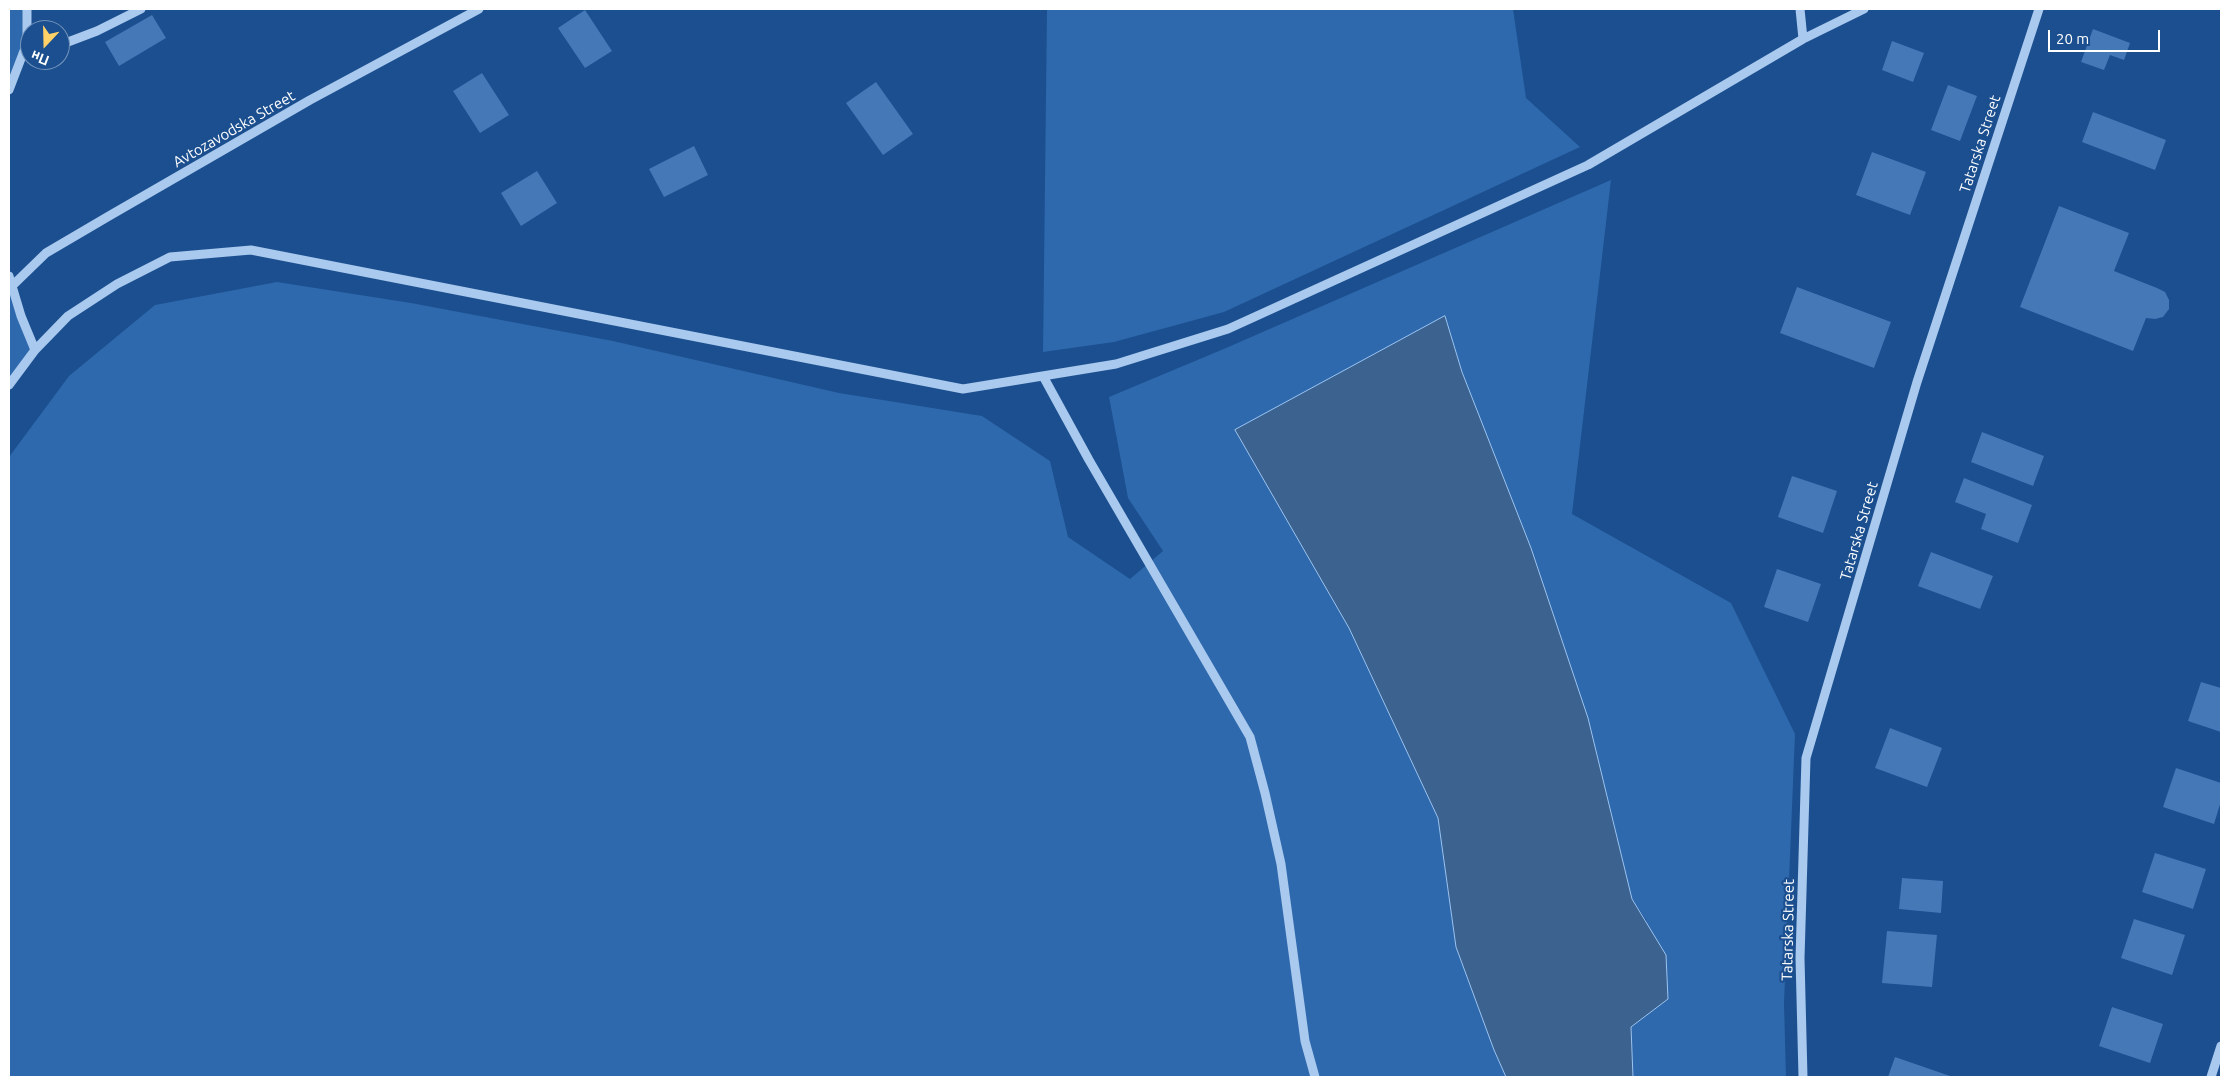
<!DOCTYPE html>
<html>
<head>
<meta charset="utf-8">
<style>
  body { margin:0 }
  #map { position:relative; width:2230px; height:1086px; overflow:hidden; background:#1b4f8f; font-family:Ubuntu,sans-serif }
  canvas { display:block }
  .frame { position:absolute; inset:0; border:10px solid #fff; pointer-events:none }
  .north { position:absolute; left:20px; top:20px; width:50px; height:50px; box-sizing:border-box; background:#1b4f8f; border:1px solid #7695bc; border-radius:50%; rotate:201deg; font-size:14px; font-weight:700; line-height:20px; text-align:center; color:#fff }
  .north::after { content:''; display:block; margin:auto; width:18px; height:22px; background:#ffd166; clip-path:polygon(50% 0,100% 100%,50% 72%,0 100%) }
  .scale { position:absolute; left:2048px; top:30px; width:112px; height:22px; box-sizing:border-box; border:2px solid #fff; border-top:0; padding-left:6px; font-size:15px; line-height:18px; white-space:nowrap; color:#fff; -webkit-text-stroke:4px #1b4f8f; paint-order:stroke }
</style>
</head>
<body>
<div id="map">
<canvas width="2230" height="1086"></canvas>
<div class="frame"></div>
<div class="north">Пн</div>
<div class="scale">20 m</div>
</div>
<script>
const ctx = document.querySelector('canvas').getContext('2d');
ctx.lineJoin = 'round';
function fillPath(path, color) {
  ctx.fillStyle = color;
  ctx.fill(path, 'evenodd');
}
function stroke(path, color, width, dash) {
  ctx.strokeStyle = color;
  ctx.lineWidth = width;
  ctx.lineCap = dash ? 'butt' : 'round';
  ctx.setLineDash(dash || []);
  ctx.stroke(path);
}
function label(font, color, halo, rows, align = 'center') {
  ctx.font = font + ' Ubuntu,sans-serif';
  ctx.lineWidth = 4.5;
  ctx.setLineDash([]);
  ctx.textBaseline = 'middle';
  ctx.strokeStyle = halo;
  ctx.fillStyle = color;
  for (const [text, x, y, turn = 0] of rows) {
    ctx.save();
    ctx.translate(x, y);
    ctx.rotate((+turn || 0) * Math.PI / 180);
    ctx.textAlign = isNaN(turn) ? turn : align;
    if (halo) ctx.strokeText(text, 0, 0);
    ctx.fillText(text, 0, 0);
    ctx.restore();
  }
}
fillPath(new Path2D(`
  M 9,9 L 27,9 L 27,43 L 9,90 Z
  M 1047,9 L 1513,9 L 1526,98 L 1580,147 L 1224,312 L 1114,342 L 1043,352 Z
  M 1611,180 L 1572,514 L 1731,603 L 1795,734 L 1784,1003 L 1786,1077 L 1633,1077 L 1631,1027 L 1668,999 L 1646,920 L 1632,899 L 1588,718 L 1462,372 L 1445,316 L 1349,628 L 1438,818 L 1456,947 L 1494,1050 L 1506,1077 L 9,1077 L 9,457 L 69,376 L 155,305 L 277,282 L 411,303 L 613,341 L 839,393 L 982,416 L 1050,461 L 1068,537 L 1130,579 L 1163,551 L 1128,498 L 1109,397 L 1226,348 Z
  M 9,276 L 35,350 L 9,385 Z`), '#2e69ad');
const water = new Path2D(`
  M 1445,316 L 1462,372 L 1531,548 L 1588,718 L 1632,899 L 1666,955 L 1668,999 L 1631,1027 L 1633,1077 L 1506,1077 L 1494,1050 L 1456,947 L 1438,818 L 1349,628 L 1235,430 Z`);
fillPath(water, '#3c6290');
stroke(water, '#9cc4f0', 1);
fillPath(new Path2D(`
  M 585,10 L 612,51 L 585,68 L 558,28 Z
  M 152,15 L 166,38 L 119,66 L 105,42 Z
  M 2093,29 L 2130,43 L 2124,60 L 2110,55 L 2104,70 L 2081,62 Z
  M 1892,41 L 1924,53 L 1913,82 L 1882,70 Z
  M 482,73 L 509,115 L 480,133 L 453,91 Z
  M 876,82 L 913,134 L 883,155 L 846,103 Z
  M 1948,85 L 1977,96 L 1960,141 L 1931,130 Z
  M 2093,112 L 2166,140 L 2155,170 L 2082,142 Z
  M 694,146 L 708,175 L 664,197 L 649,169 Z
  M 1872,152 L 1926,172 L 1910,215 L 1856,195 Z
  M 537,171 L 557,203 L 521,226 L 501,193 Z
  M 2059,206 L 2129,233 L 2114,271 L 2157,288 L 2165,292 L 2169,300 L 2169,309 L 2163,317 L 2155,319 L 2146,318 L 2133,351 L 2020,307 Z
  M 1797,287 L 1891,322 L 1874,368 L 1780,333 Z
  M 1982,432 L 2044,456 L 2033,486 L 1971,462 Z
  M 1792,476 L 1837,491 L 1823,533 L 1778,517 Z
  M 1964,478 L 2032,505 L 2018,543 L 1981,529 L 1986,514 L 1955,502 Z
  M 1931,552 L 1993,576 L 1980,609 L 1918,586 Z
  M 1777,569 L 1821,584 L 1808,622 L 1764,607 Z
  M 2201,682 L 2221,688 L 2221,732 L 2188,721 Z
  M 1890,728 L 1942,748 L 1927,787 L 1875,768 Z
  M 2176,768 L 2221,783 L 2221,801 L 2214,824 L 2163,807 Z
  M 2155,853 L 2206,869 L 2193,909 L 2142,892 Z
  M 1902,878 L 1943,881 L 1941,913 L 1899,909 Z
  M 2134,919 L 2185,935 L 2172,975 L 2121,958 Z
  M 1887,931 L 1937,935 L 1932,987 L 1882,983 Z
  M 2112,1007 L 2163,1024 L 2150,1063 L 2099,1046 Z
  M 1895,1057 L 1950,1076 L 1950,1077 L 1888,1077 Z`), '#4478b7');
stroke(new Path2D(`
  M 1800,9 L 1803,39
  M 60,45 L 97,31 L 141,9
  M 9,90 L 27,43 L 27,9
  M 9,276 L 21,316 L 35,350
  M 12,286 L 46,253 L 109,216 L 310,100 L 479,9
  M 1043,376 L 1089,460 L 1250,737 L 1265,793 L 1281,864 L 1305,1041 L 1315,1077
  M 9,385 L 35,350 L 68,316 L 117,284 L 170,257 L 251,250 L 963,389 L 1116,364 L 1228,329 L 1588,165 L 1803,39 L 1864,9
  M 1803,1077 L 1800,958 L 1806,758 L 1917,382 L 2039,9
  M 2211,1077 L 2221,1046`), '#a9c9ee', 9);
label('15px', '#fff', '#1b4f8f', [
  ["Avtozavodska Street",234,129,-30],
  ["Tatarska Street",1980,144,-72],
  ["Tatarska Street",1859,531,-74],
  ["Tatarska Street",1788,930,-89]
]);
</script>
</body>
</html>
